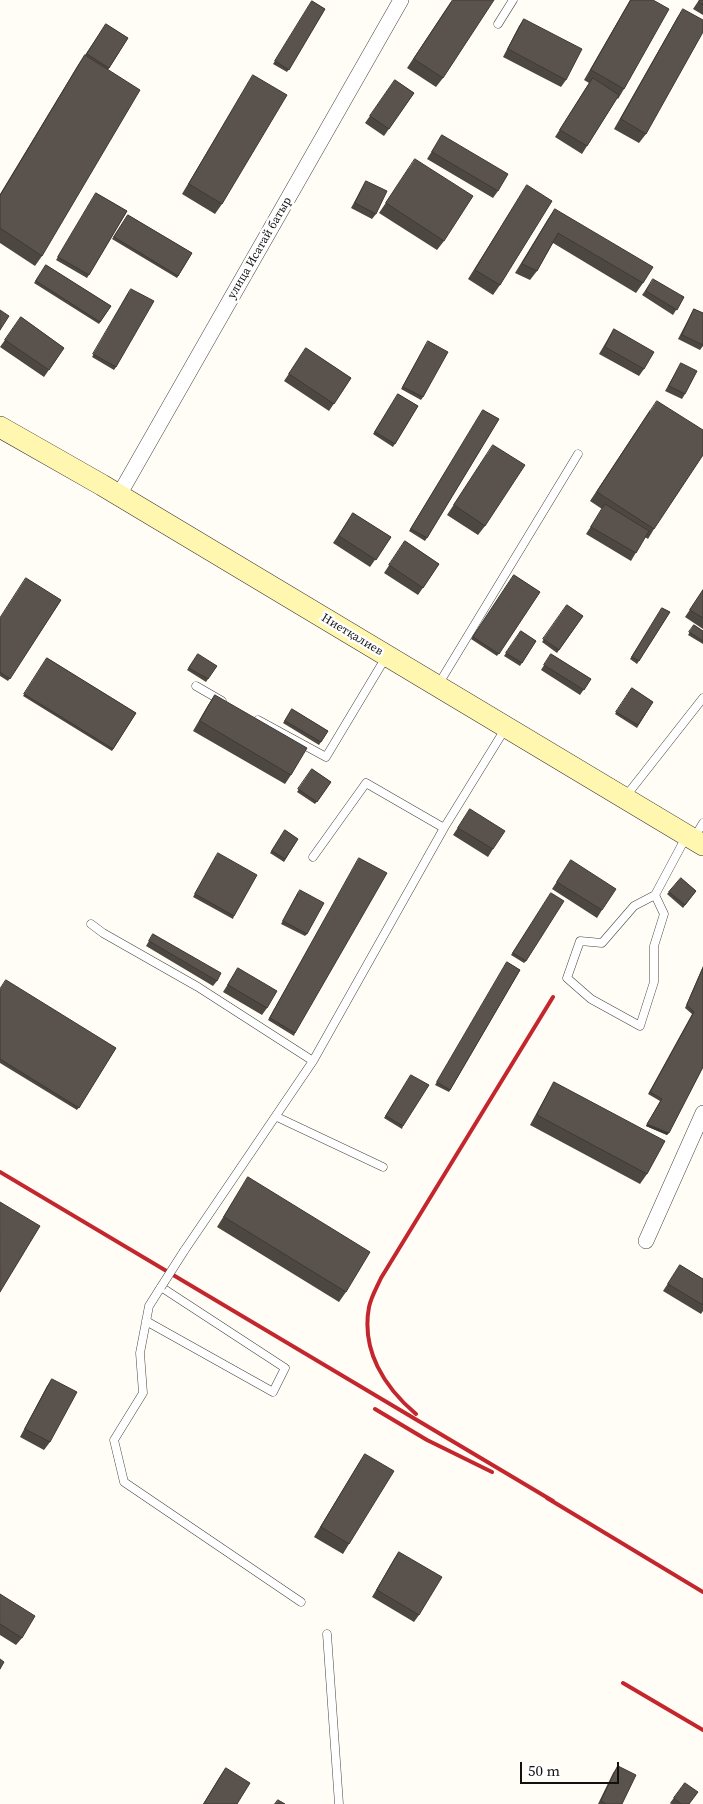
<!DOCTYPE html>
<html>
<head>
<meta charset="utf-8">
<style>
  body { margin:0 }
  #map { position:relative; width:703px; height:1804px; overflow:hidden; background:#fffdf5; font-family:"Source Serif 4",serif }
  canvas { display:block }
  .scale { position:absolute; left:520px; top:1762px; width:99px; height:22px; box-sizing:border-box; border:2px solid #111; border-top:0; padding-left:6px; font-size:15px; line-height:18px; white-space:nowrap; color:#111; -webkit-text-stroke:4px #fff; paint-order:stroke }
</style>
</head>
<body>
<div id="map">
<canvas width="703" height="1804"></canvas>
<div class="scale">50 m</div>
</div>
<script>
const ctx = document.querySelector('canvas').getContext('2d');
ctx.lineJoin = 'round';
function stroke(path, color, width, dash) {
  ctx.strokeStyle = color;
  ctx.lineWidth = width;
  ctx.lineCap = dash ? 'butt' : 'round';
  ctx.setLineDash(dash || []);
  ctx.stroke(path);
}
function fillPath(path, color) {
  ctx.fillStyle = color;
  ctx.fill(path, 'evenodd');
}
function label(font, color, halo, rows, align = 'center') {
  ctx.font = font + ' "Source Serif 4",serif';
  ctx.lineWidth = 5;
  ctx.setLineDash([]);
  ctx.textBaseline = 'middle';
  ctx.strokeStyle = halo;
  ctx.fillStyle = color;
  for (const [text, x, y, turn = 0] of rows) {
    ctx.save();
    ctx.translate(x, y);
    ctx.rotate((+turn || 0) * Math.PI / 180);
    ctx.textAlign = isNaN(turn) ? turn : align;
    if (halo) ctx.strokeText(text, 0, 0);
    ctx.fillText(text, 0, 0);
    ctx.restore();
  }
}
const lane = new Path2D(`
  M 498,24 L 513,0
  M 438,685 L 578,454
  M 196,686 L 222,701
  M 258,720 L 326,757 L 386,657
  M 626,796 L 703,698
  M 694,838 L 703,823
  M 313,857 L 366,783 L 444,828
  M 655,895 L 664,914 L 654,946 L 654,982 L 640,1026 L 591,999 L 567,978 L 580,941 L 602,943 L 634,906 L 655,895 L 686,837
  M 91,924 L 103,933 L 198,987 L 313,1061
  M 277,1117 L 383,1167
  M 184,1251 L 313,1061 L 444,828 L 505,729
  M 146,1321 L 273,1392 L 285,1368 L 161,1287 L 149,1306 L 140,1353 L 143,1393 L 114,1440 L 124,1482 L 301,1602
  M 327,1634 L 339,1804`);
const street = new Path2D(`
  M 119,495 L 401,0
  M 646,1241 L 703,1113`);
const secondary = new Path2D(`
  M 0,427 L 102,485 L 703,845`);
stroke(lane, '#444', 9);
stroke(street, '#444', 16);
stroke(secondary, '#333', 22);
stroke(lane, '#fff', 8);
stroke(street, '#fff', 15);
stroke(secondary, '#fff6b0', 21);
stroke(new Path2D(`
  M 0,1172 L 553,1501
  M 375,1409 L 427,1440 L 492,1472
  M 416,1414 C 384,1387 361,1350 369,1307 C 371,1297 377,1287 381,1278 L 553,997
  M 547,1498 L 703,1592
  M 623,1683 L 703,1730`), '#c4262e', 4);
const laneBridge = new Path2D(`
  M 161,1287 L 184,1251`);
stroke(laneBridge, '#444', 9, []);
stroke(laneBridge, '#fff', 8);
fillPath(new Path2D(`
  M 452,0 L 443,78 L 436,87 L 407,68 Z
  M 630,0 L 653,0 L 624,89 L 618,99 L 617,98 L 582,154 L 555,137 L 589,83 L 584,80 Z
  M 699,0 L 703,0 L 703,15 L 693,9 Z
  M 312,1 L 325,9 L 287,72 L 273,64 Z
  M 683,9 L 646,134 L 639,143 L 614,129 L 677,18 Z
  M 524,19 L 566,80 L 561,87 L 503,57 L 519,26 Z
  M 106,24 L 128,38 L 108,70 L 42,256 L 35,266 L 0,243 L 0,194 L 78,65 L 85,55 Z
  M 253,75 L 222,204 L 215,214 L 182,194 L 247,85 Z
  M 395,80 L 414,93 L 384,136 L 365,123 Z
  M 442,135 L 498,191 L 493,198 L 427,159 Z
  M 409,168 L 444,241 L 437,250 L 379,213 Z
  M 366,181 L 376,214 L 372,219 L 351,208 L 363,186 Z
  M 527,185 L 500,285 L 493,295 L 468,279 Z
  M 96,193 L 127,211 L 87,278 L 56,260 Z
  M 555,209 L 643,283 L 636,293 L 553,243 L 537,271 L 530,280 L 515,273 L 548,219 Z
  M 128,215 L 192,253 L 177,278 L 112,239 Z
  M 46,265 L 111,306 L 99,324 L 34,283 Z
  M 650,284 L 684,297 L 673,315 L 642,295 Z
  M 129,291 L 116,367 L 114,370 L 92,357 Z
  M 694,309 L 703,313 L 703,346 L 700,350 L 678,339 L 691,314 Z
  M 21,317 L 64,348 L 44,377 L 0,347 Z
  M 614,329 L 644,369 L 639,376 L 599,354 L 609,337 Z
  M 426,344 L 423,397 L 421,400 L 401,389 Z
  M 306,348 L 351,378 L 329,411 L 284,381 Z
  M 681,363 L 685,394 L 682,399 L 665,391 Z
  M 398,394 L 418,406 L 393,447 L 373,434 Z
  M 483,410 L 499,419 L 425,541 L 409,531 Z
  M 650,410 L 654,529 L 648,539 L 645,537 L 631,561 L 586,534 L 602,509 L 590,501 Z
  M 487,454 L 485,526 L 478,535 L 447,515 Z
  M 353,513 L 391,537 L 370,567 L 333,543 Z
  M 405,541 L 439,564 L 418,595 L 384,573 Z
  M 514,575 L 540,592 L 497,656 L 471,639 Z
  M 703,590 L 703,629 L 685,617 Z
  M 61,600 L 8,681 L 0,676 L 0,618 Z
  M 567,605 L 583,616 L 557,653 L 542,642 Z
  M 662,608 L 670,612 L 637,664 L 630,659 Z
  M 694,625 L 703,631 L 703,644 L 688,635 Z
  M 521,631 L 536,641 L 520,666 L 504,656 Z
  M 198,654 L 208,679 L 206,682 L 187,670 Z
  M 551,654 L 591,679 L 580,695 L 541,670 Z
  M 47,658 L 136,713 L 112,751 L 23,696 Z
  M 632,688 L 653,702 L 637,728 L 615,714 Z
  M 215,695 L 291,775 L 285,784 L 193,731 L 208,705 Z
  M 292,709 L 328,731 L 319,745 L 283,723 Z
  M 312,769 L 331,782 L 315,804 L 297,792 Z
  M 470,809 L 493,849 L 488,857 L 453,835 Z
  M 285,830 L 298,839 L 284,862 L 270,853 Z
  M 216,856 L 234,916 L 233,919 L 193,897 Z
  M 358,860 L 295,1033 L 294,1036 L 268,1020 Z
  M 571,860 L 602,910 L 597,918 L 552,889 Z
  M 681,878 L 696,891 L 683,908 L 667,894 Z
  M 298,892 L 307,934 L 305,936 L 281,924 Z
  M 551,893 L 526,961 L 524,963 L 511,955 Z
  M 153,934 L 217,981 L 213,986 L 146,946 Z
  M 507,962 L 520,970 L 449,1092 L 435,1085 Z
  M 703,966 L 703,1067 L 667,1135 L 646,1126 L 660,1101 L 648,1094 L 692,1014 L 685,1008 Z
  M 238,968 L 267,1008 L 262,1015 L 223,992 Z
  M 0,989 L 116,1048 L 77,1110 L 0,1063 Z
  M 411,1075 L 403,1126 L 402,1129 L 384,1118 Z
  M 554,1082 L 647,1174 L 640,1184 L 530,1125 L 548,1092 Z
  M 248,1177 L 346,1292 L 339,1302 L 217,1227 Z
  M 680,1265 L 703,1279 L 703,1311 L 701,1314 L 663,1291 Z
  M 52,1379 L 50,1442 L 44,1450 L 20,1437 L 47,1386 Z
  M 365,1454 L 349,1544 L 343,1554 L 314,1537 L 359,1463 Z
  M 399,1552 L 419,1615 L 414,1622 L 372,1597 L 394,1559 Z
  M 0,1594 L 22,1638 L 16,1645 L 0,1635 Z
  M 618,1766 L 622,1804 L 598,1804 L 613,1773 Z
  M 226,1768 L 237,1804 L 203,1804 L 219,1778 Z
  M 685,1783 L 689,1804 L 671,1804 L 670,1803 Z`), '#4d4742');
fillPath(new Path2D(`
  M 647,1124 L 669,1133 L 667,1135 L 646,1126 Z`), '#3f3936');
const building = new Path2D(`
  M 453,0 L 494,0 L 443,78 L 414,59 Z
  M 631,0 L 653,0 L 669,9 L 624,89 L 591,70 Z
  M 700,0 L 703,0 L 703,5 L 699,2 Z
  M 312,1 L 325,9 L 289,70 L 275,61 Z
  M 683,9 L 703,20 L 703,32 L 646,134 L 621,119 Z
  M 524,19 L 582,49 L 566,80 L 508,49 Z
  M 106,24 L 128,38 L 109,68 L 87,54 Z
  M 85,55 L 140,90 L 42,256 L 0,228 L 0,196 Z
  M 253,75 L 287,95 L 222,204 L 189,184 Z
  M 593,78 L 619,95 L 587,146 L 560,130 Z
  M 395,80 L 414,93 L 389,129 L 370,116 Z
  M 442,135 L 508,174 L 498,191 L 432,152 Z
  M 415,159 L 473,196 L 444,241 L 386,203 Z
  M 366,181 L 387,191 L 376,214 L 355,203 Z
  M 527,185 L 552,201 L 500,285 L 475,270 Z
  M 96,193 L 127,211 L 89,275 L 58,257 Z
  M 555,209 L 653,267 L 643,283 L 558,233 L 537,271 L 522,264 Z
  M 128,215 L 192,253 L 178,276 L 114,237 Z
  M 46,265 L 111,306 L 100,322 L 36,281 Z
  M 653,279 L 684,297 L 677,310 L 646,291 Z
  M 131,289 L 154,301 L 116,367 L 93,354 Z
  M 694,309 L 703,313 L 703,345 L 682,335 Z
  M 0,310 L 9,316 L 0,330 Z
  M 21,317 L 64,348 L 49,370 L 5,340 Z
  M 614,329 L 654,352 L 644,369 L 605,347 Z
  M 428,341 L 448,352 L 423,397 L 403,387 Z
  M 306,348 L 351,378 L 334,404 L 289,374 Z
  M 681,363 L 697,371 L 685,394 L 669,386 Z
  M 398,394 L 418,406 L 395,444 L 375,432 Z
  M 657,401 L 703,430 L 703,455 L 654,529 L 597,492 Z
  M 483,410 L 499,419 L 427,538 L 411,529 Z
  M 493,445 L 525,465 L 485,526 L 454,505 Z
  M 605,504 L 649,531 L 636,553 L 591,527 Z
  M 353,513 L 391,537 L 376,560 L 339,536 Z
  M 405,541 L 439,564 L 423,588 L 389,565 Z
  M 514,575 L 540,592 L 499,654 L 473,637 Z
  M 26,578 L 61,600 L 10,679 L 0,672 L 0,618 Z
  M 703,590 L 703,618 L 690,610 Z
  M 567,605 L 583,616 L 559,650 L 543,639 Z
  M 662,608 L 670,612 L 639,661 L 632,657 Z
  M 694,625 L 703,631 L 703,641 L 689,632 Z
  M 521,631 L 536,641 L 522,663 L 506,653 Z
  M 198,654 L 217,666 L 208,679 L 189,668 Z
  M 551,654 L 591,679 L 584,690 L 544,665 Z
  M 47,658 L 136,713 L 113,749 L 24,694 Z
  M 632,688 L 653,702 L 638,725 L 616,712 Z
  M 215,695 L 307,748 L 291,775 L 200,721 Z
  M 292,709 L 328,731 L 321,742 L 285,721 Z
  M 312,769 L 331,782 L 317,802 L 298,789 Z
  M 470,809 L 505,831 L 493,849 L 458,828 Z
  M 285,830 L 298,839 L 285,859 L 272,851 Z
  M 218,853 L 257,875 L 234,916 L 195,894 Z
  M 359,858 L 387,873 L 295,1033 L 270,1018 Z
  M 571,860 L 616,889 L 602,910 L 557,882 Z
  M 681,878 L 696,891 L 685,905 L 669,892 Z
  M 300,890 L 324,903 L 307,934 L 283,921 Z
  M 551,893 L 564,901 L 526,961 L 513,953 Z
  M 153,934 L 221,973 L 217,981 L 149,941 Z
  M 507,962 L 520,970 L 450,1090 L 437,1082 Z
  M 238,968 L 277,991 L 267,1008 L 228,985 Z
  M 703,968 L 703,1067 L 669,1133 L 647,1124 L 662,1099 L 650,1092 L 694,1012 L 687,1005 Z
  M 6,980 L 116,1048 L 79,1108 L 0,1059 L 0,989 Z
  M 411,1075 L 429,1085 L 403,1126 L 386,1116 Z
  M 554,1082 L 665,1141 L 647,1174 L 537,1115 Z
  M 248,1177 L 370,1252 L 346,1292 L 224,1217 Z
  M 0,1202 L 40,1226 L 0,1292 Z
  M 680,1265 L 703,1279 L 703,1305 L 668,1284 Z
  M 52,1379 L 77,1392 L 50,1442 L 25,1429 Z
  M 365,1454 L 394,1471 L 349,1544 L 321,1527 Z
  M 399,1552 L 442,1577 L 419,1615 L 377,1590 Z
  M 0,1594 L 35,1616 L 22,1638 L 0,1624 Z
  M 0,1659 L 4,1662 L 0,1669 Z
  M 618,1766 L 636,1775 L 622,1804 L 606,1804 L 601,1801 Z
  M 226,1768 L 250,1783 L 237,1804 L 204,1804 Z
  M 685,1783 L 698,1792 L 689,1804 L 681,1804 L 674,1798 Z
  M 278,1800 L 285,1804 L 275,1804 Z`);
fillPath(building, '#5a524d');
stroke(building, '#3f3936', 1);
label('12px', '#111', '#fff', [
  ["улица Исатай батыр",260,248,-60],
  ["Ниетқалиев",352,635,31]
]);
</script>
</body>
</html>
